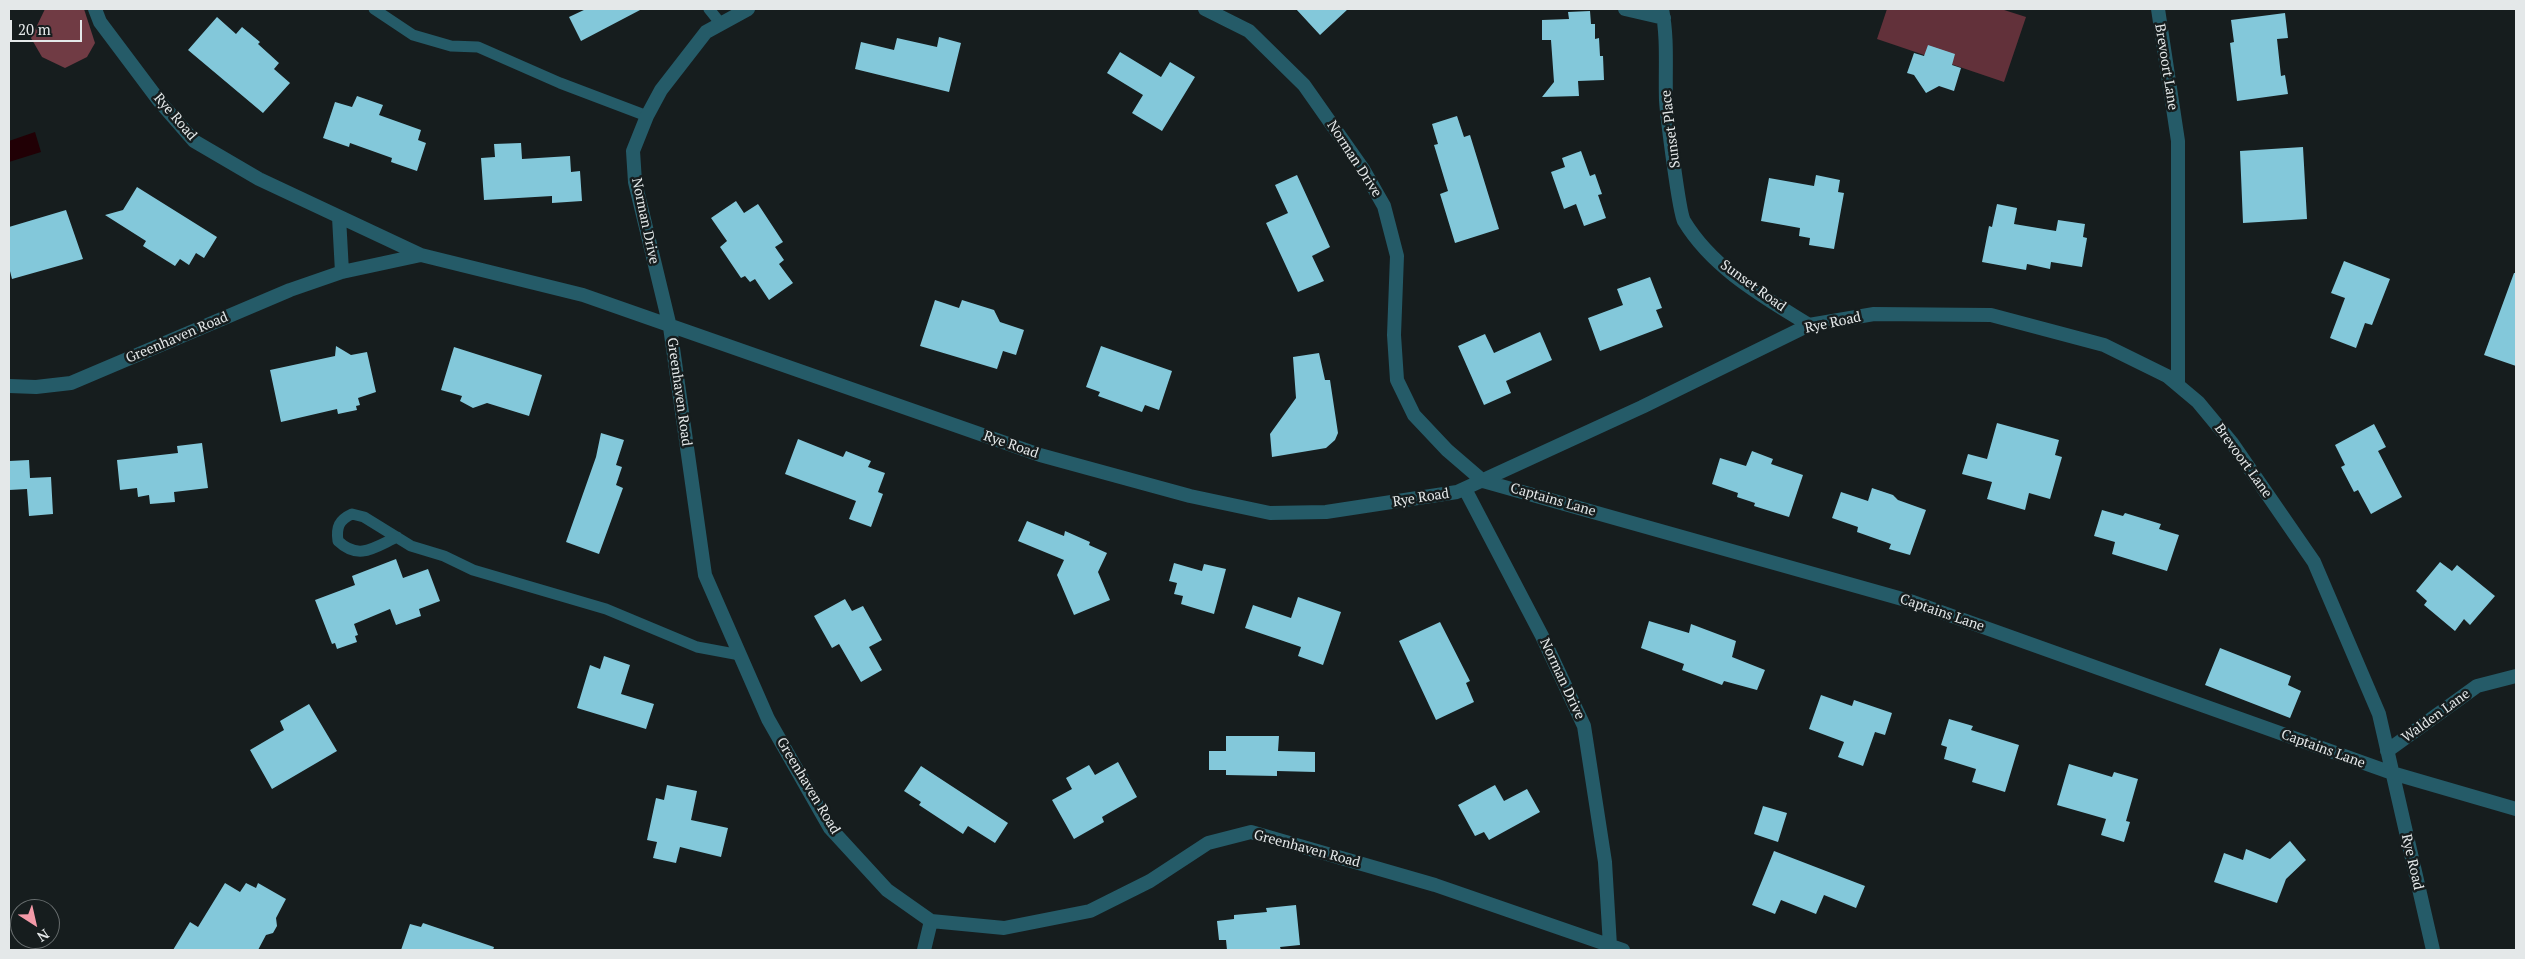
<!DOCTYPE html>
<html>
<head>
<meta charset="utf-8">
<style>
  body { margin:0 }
  #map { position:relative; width:2525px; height:959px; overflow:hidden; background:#161d1e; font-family:"PT Serif",serif }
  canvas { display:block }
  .frame { position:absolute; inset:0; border:10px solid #e4e8e9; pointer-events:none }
  .north { position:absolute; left:10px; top:899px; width:50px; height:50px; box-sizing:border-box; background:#161d1e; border:1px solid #686e6f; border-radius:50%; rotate:145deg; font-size:14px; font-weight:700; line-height:20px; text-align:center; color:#e4e8e9 }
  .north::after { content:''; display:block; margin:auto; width:18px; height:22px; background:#f39aa8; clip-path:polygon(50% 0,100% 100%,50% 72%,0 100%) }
  .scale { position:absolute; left:10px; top:20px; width:72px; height:22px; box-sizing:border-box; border:2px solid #e4e8e9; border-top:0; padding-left:6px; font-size:15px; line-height:18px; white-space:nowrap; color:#e4e8e9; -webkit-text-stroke:4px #161d1e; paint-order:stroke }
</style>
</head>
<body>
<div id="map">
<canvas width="2525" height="959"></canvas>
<div class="frame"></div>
<div class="north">N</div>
<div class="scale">20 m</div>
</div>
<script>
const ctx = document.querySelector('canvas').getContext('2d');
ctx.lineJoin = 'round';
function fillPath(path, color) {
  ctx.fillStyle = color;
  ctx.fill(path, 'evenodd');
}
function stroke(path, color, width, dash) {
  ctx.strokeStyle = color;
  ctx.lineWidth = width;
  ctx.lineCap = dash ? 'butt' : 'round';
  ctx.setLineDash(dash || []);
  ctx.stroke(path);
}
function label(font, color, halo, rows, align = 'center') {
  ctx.font = font + ' "PT Serif",serif';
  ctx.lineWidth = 5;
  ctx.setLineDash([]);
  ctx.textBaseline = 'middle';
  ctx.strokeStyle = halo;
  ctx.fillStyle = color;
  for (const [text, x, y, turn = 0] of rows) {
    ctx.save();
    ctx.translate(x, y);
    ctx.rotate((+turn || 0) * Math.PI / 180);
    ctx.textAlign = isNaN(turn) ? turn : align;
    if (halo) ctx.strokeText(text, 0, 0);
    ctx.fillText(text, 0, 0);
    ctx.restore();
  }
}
fillPath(new Path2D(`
  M 1887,9 L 2001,9 L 2026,17 L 2004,82 L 1877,39 Z`), '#62313a');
fillPath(new Path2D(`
  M 45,9 L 84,9 L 95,43 L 87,57 L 65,68 L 42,57 L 31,38 Z`), '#703b44');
fillPath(new Path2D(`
  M 35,132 L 41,152 L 9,162 L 9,141 Z`), '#210005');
fillPath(new Path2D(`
  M 586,9 L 642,9 L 581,41 L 569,17 Z
  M 1296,9 L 1348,9 L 1320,35 Z
  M 1590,11 L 1591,24 L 1595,24 L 1595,39 L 1599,38 L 1600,56 L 1603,56 L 1604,80 L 1578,81 L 1579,96 L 1542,97 L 1554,82 L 1551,40 L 1542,40 L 1542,20 L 1569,19 L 1568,12 Z
  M 2285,13 L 2288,38 L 2277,39 L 2281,76 L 2285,75 L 2288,94 L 2237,101 L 2230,43 L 2234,42 L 2231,20 Z
  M 217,17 L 236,34 L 242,27 L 260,42 L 258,44 L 279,63 L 274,69 L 290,83 L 263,113 L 188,50 Z
  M 939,37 L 961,43 L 949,92 L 855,69 L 861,42 L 894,50 L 897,38 L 937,47 Z
  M 1928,45 L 1955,54 L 1952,65 L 1961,68 L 1954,91 L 1939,86 L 1926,93 L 1914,75 L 1907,73 L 1914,53 L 1924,56 Z
  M 1120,52 L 1161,77 L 1170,62 L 1195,77 L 1162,131 L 1132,113 L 1143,95 L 1107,73 Z
  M 357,96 L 383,105 L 379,115 L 421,130 L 418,140 L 426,143 L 417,171 L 391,162 L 392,158 L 350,143 L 349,147 L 323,138 L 335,102 L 352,107 Z
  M 1457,116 L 1464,137 L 1470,135 L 1499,229 L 1455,243 L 1440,194 L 1448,191 L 1434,145 L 1438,144 L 1432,124 Z
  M 521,143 L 522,159 L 570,156 L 571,172 L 580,171 L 582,201 L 552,203 L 552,196 L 484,200 L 481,158 L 495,157 L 494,144 Z
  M 2303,147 L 2307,219 L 2243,223 L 2240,151 Z
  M 1581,151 L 1590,176 L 1595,174 L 1602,194 L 1598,195 L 1606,218 L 1584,226 L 1576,204 L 1564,209 L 1551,172 L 1565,167 L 1562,158 Z
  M 1297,175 L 1330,247 L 1312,256 L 1324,281 L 1298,292 L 1266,223 L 1288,213 L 1275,185 Z
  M 1816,175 L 1840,180 L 1838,192 L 1844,193 L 1834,249 L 1809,245 L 1810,238 L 1799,236 L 1800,228 L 1761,221 L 1769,178 L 1814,186 Z
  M 137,187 L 217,237 L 204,258 L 196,253 L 189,265 L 180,259 L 175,266 L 143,246 L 146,241 L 105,215 L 123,210 Z
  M 736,201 L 744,213 L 758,204 L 783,242 L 775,247 L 784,260 L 779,264 L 793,283 L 769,300 L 755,279 L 750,282 L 745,276 L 741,278 L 720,247 L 727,241 L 711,218 Z
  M 1997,204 L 2017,208 L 2014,224 L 2056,231 L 2058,220 L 2085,224 L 2083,237 L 2087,238 L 2082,267 L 2051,262 L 2050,269 L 2027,264 L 2026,270 L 1982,262 L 1989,226 L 1992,227 Z
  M 66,210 L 83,259 L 12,279 L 9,267 L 9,227 Z
  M 2344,261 L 2390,279 L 2372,325 L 2365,323 L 2356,348 L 2330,338 L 2345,298 L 2331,293 Z
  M 2514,273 L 2516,273 L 2516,366 L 2484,355 Z
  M 1650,277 L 1662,308 L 1656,310 L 1663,327 L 1600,351 L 1588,318 L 1623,305 L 1617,289 Z
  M 935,300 L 959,308 L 962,300 L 994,310 L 1000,322 L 1024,330 L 1016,355 L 1003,351 L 997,369 L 920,346 Z
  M 1540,332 L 1552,360 L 1506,381 L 1511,393 L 1484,405 L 1458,346 L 1485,334 L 1494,353 Z
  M 336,346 L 351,355 L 367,352 L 376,392 L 358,398 L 360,405 L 356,406 L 357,410 L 338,414 L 337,409 L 281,422 L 270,370 L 335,356 Z
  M 1101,346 L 1172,371 L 1159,410 L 1145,405 L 1142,412 L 1098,396 L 1100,392 L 1086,387 Z
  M 454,347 L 542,375 L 529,416 L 487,403 L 473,408 L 460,401 L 462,396 L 441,390 Z
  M 1319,353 L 1325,380 L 1330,380 L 1338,433 L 1335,440 L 1326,448 L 1272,457 L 1270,434 L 1296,398 L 1293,357 Z
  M 1997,423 L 2059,440 L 2055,455 L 2062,457 L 2050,499 L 2029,493 L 2025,510 L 1987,499 L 1992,482 L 1962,474 L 1968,454 L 1987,459 Z
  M 2374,424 L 2386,447 L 2378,451 L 2402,497 L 2371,514 L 2358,490 L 2354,492 L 2341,467 L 2345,465 L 2335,445 Z
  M 601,433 L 624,440 L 616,465 L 622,467 L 616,485 L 623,488 L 599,554 L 566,542 L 596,457 Z
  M 798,439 L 843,457 L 846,451 L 871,461 L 868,467 L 885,473 L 878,492 L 883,494 L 871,527 L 849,519 L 856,501 L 785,474 Z
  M 202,443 L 208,488 L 174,492 L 175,502 L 150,504 L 149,495 L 138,497 L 137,488 L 120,490 L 117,460 L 178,453 L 177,446 Z
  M 1752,451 L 1773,459 L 1771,464 L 1803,475 L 1789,517 L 1754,506 L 1755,503 L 1737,497 L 1738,493 L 1712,484 L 1720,458 L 1746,466 Z
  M 29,460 L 30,478 L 51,477 L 53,514 L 29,516 L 27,489 L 9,490 L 9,461 Z
  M 1872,488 L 1893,495 L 1898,500 L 1926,510 L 1910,555 L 1889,549 L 1891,544 L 1857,532 L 1858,527 L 1832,518 L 1841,492 L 1868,501 Z
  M 2102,510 L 2123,516 L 2125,513 L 2161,524 L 2159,529 L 2179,535 L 2167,571 L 2112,554 L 2115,542 L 2094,536 Z
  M 1027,521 L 1064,536 L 1065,531 L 1090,542 L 1089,545 L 1107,553 L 1098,572 L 1110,600 L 1074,615 L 1057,575 L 1064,560 L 1018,541 Z
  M 396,559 L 403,578 L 428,569 L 440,601 L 419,609 L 421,616 L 396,625 L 390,609 L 354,624 L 358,635 L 355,636 L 357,642 L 337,649 L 335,643 L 332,644 L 315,600 L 355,585 L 352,576 Z
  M 2440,562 L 2452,571 L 2457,565 L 2495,596 L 2470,625 L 2464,619 L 2455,631 L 2424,605 L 2427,601 L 2416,591 Z
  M 1174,563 L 1202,571 L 1204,564 L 1226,569 L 1214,614 L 1181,604 L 1183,596 L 1174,594 L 1177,583 L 1169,581 Z
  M 1298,597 L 1341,612 L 1323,665 L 1298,656 L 1301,647 L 1245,628 L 1253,605 L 1291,618 Z
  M 845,599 L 852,611 L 863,606 L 882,640 L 869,647 L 882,670 L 861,682 L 839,644 L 832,648 L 814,616 Z
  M 1649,621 L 1689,633 L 1691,624 L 1736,641 L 1732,657 L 1765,670 L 1757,690 L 1724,681 L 1722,685 L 1682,670 L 1684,664 L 1641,648 Z
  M 1440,622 L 1470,681 L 1466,683 L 1474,702 L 1436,720 L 1399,641 Z
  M 2220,648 L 2291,676 L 2288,685 L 2301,691 L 2290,718 L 2205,685 Z
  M 604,656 L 630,665 L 621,694 L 654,704 L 646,729 L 577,708 L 590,665 L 600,669 Z
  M 1821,695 L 1852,706 L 1854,700 L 1892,713 L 1885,735 L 1875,732 L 1863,766 L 1838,757 L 1844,742 L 1809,729 Z
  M 309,704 L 337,751 L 272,789 L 250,750 L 284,730 L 280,721 Z
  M 1949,719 L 1973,726 L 1971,730 L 2019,745 L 2005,792 L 1972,782 L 1976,769 L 1944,759 L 1947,747 L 1941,745 Z
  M 1226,736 L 1279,736 L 1278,751 L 1315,752 L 1315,772 L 1277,771 L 1277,776 L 1226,775 L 1226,770 L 1209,770 L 1209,751 L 1226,751 Z
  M 1118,762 L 1137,797 L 1102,817 L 1104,822 L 1074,839 L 1052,800 L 1072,789 L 1066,778 L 1089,765 L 1095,775 Z
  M 2069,764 L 2112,777 L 2114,772 L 2138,779 L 2126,821 L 2130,822 L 2124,842 L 2101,835 L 2106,819 L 2057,805 Z
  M 921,766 L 1008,823 L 995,843 L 968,826 L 963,834 L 919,805 L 921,802 L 904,791 Z
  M 667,785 L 697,791 L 691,820 L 728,828 L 721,857 L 680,847 L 676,863 L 653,858 L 657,842 L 647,840 L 656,798 L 664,800 Z
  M 1495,785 L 1504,801 L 1527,789 L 1540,812 L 1489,840 L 1484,832 L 1475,836 L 1458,805 Z
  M 1763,806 L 1787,813 L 1778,842 L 1754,834 Z
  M 2290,841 L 2306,860 L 2286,879 L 2277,903 L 2214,882 L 2224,853 L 2243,860 L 2246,849 L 2270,859 Z
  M 1774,851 L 1865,886 L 1856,908 L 1824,895 L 1816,914 L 1781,900 L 1775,914 L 1752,905 Z
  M 225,883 L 240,892 L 246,883 L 256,888 L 258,883 L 286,899 L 276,918 L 277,926 L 273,933 L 266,935 L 258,950 L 173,950 L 190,922 L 198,927 Z
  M 1296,905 L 1300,945 L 1280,947 L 1281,950 L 1227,950 L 1226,940 L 1219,940 L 1217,921 L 1234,919 L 1234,915 L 1267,912 L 1266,908 Z
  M 423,923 L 494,947 L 493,950 L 401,950 L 410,924 L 421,927 Z`), '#83c8da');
stroke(new Path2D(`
  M 374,9 L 413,35 L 451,46 L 478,47 L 560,83 L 647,116
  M 709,9 L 721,24
  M 397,537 C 375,547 359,561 338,541 C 336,527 339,520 352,514 L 364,517 L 411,546 L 444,556 L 473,570 L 606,609 L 697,647 L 740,655`), '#255b68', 11);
stroke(new Path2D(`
  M 95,9 L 100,22 L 160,102 L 194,141 L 259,179 L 421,255
  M 748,9 L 706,32 L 661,90 L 647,116 L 633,151 L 635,182 L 670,327 L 705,575 L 768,719 L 830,828 L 887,890 L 931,921 L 1004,928 L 1090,911 L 1150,881 L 1208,843 L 1251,832 L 1435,885 L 1623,950
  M 1205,9 L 1249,31 L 1304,85 L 1363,169 L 1384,206 L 1397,256 L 1394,335 L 1397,380 L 1414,415 L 1447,450 L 1483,481 L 1913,602 L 2392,773 L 2516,809
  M 1625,9 L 1664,18
  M 1662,9 C 1668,39 1665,69 1666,100 C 1667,116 1679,212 1684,221 C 1713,269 1764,297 1809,325
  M 2158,9 L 2178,141 L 2178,385
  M 339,217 L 342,272
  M 9,386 L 36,387 L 71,383 L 290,290 L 342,272 L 421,255 L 583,295 L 1040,455 L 1190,496 L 1270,513 L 1326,512 L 1457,492 L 1642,407 L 1809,325 L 1874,314 L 1991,315 L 2104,345 L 2167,376 L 2198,402 L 2232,443 L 2314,562 L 2379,714 L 2433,950
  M 1465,489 L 1542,636 L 1584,726 L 1605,862 L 1610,946
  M 2387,751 L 2477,686 L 2516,676
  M 924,950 L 931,921`), '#255b68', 14);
label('14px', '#e4e8e9', '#161d1e', [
  ["Brevoort Lane",2166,67,81],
  ["Rye Road",175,117,49],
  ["Sunset Place",1671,129,-97],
  ["Norman Drive",1354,159,57],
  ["Norman Drive",645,221,78],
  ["Sunset Road",1753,286,36],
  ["Rye Road",1833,323,-12],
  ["Greenhaven Road",177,338,-23],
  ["Greenhaven Road",679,392,82],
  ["Rye Road",1011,445,19],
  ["Brevoort Lane",2243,461,54],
  ["Rye Road",1421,498,-9],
  ["Captains Lane",1553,500,16],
  ["Captains Lane",1942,613,19],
  ["Norman Drive",1562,679,65],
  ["Walden Lane",2436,716,-36],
  ["Captains Lane",2323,749,20],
  ["Greenhaven Road",808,786,59],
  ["Greenhaven Road",1307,849,15],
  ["Rye Road",2412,862,77]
]);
</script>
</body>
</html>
